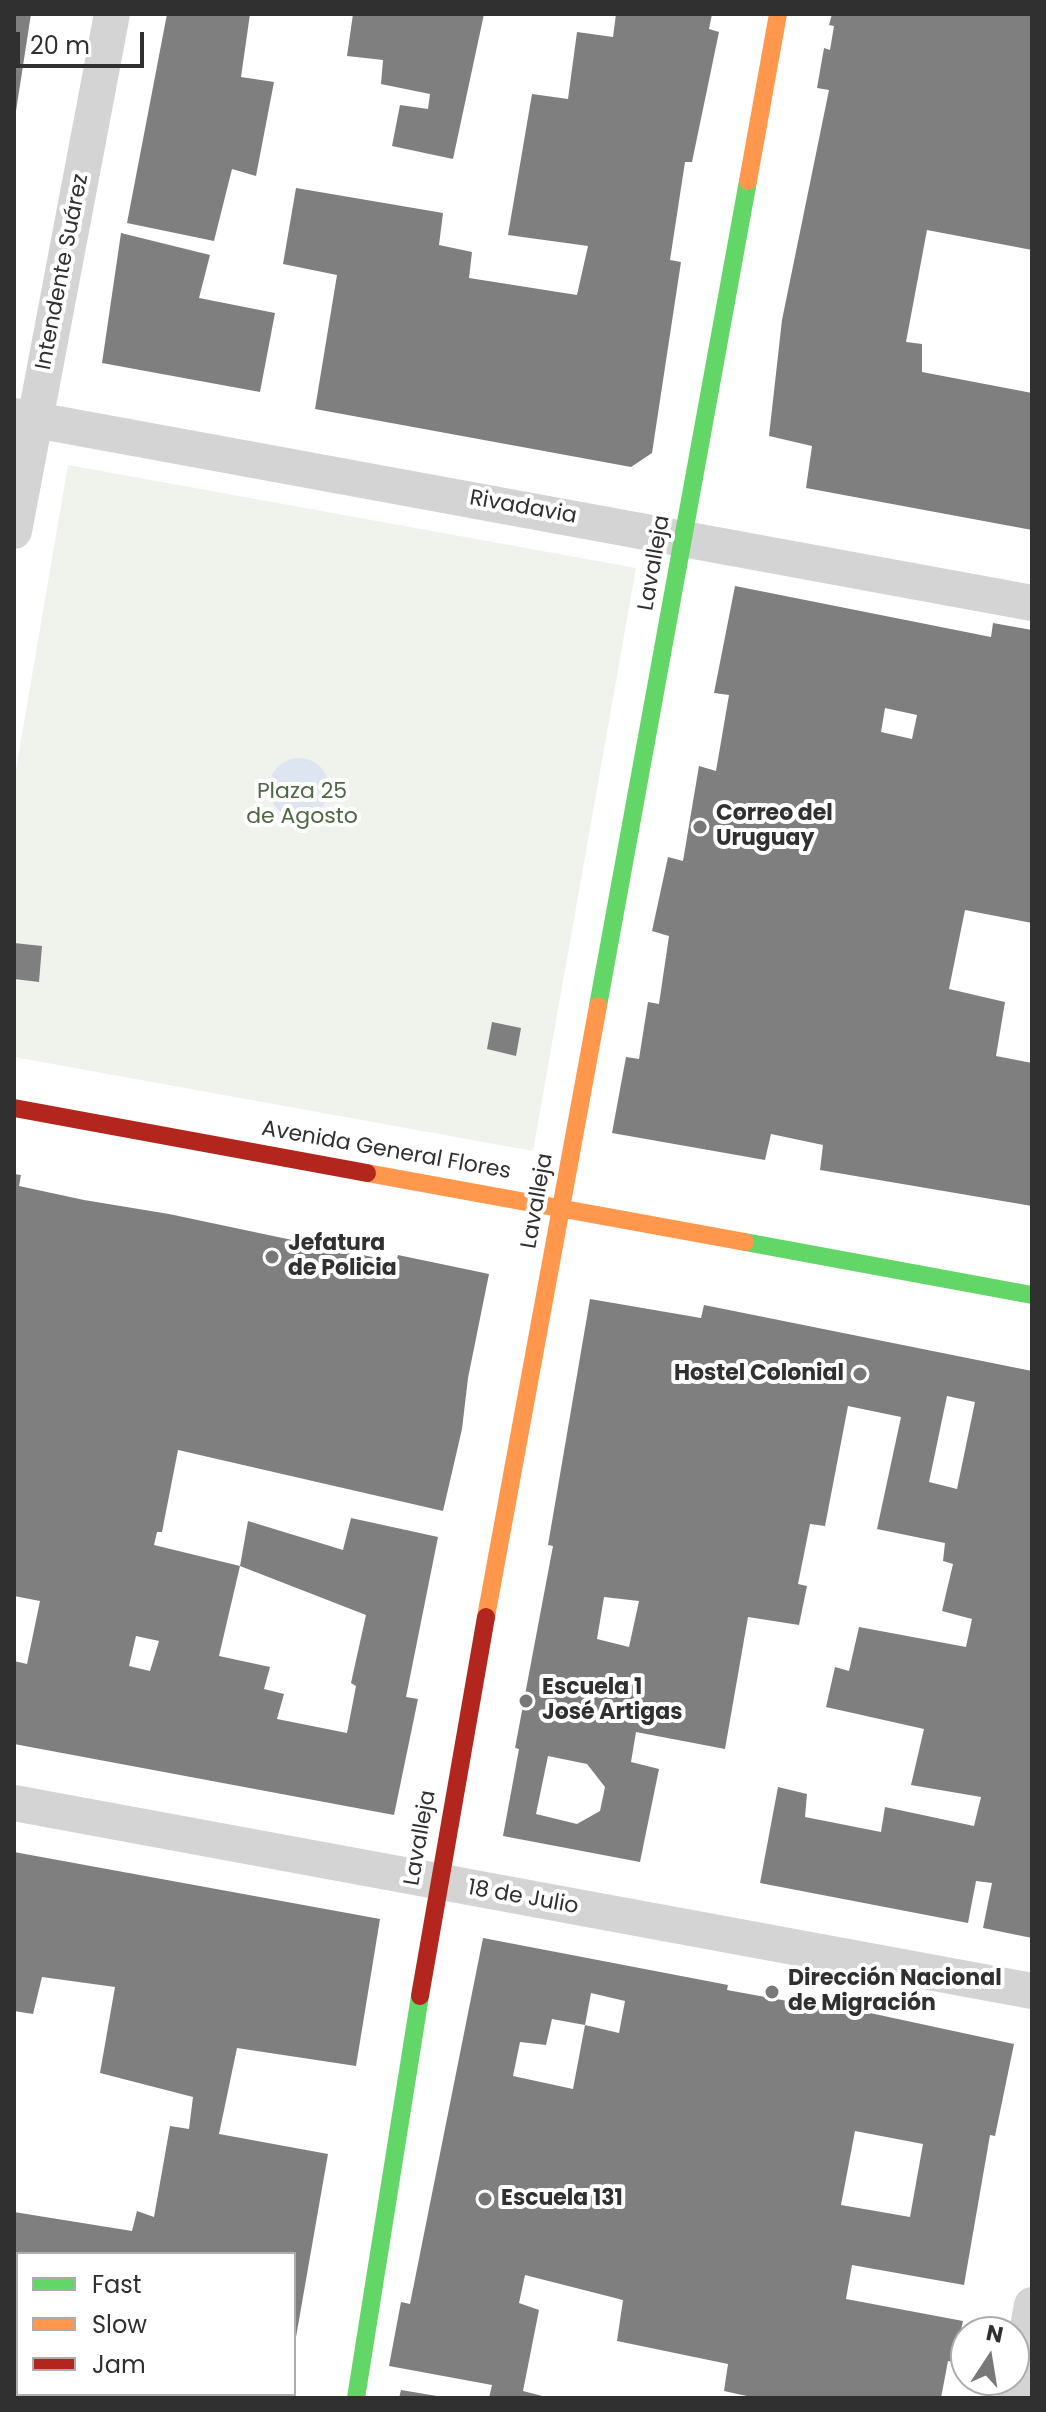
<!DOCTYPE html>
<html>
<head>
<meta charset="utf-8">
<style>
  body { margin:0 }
  #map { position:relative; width:1046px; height:2412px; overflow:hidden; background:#fff; font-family:Poppins,sans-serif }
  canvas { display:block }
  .frame { position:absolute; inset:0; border:16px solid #303030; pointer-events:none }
  .legend { position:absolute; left:16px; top:2252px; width:280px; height:144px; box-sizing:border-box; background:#fff; border:2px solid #acacac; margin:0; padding:10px 14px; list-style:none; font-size:24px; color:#303030 }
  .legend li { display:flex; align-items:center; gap:16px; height:40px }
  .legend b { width:40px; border:2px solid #acacac }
  .north { position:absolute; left:950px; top:2316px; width:80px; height:80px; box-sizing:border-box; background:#fff; border:2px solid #acacac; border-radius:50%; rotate:12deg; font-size:22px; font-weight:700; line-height:32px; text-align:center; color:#303030 }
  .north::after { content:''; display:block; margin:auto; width:28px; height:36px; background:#787878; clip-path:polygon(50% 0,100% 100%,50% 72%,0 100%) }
  .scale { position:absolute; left:16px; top:32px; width:128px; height:36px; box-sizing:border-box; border:4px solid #303030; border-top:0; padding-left:10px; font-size:24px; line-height:28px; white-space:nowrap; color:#303030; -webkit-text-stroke:6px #fff; paint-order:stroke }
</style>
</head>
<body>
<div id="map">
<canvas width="1046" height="2412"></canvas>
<div class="frame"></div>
<ul class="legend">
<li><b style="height:10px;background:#63d668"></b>Fast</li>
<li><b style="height:10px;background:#ff974d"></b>Slow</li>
<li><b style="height:10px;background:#b3261e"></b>Jam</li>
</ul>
<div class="north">N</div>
<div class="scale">20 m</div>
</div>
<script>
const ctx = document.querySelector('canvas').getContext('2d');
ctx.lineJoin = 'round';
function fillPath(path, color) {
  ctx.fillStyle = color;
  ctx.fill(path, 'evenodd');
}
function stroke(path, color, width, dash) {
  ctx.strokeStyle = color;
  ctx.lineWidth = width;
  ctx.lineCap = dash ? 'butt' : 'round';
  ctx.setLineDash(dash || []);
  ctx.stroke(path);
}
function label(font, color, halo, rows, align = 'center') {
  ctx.font = font + ' Poppins,sans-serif';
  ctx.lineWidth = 8;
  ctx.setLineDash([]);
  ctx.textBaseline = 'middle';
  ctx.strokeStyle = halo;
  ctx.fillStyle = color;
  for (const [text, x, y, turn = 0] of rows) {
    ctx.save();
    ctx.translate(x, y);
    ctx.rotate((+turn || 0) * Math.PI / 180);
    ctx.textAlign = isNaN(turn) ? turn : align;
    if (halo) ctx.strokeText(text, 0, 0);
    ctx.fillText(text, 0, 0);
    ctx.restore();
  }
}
fillPath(new Path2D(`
  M 68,465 L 636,568 L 533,1151 L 14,1057 L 14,781 Z`), '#eff3ec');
fillPath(new Path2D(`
  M269 788a30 30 0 1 1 60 0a30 30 0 1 1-60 0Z`), '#dde6f0');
fillPath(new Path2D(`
  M 14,14 L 31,14 L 16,111 L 14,111 Z
  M 167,14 L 250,14 L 241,77 L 274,82 L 256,176 L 232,169 L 214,241 L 127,223 Z
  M 353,14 L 484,14 L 453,159 L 392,146 L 400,105 L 428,109 L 430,94 L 381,84 L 383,60 L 347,56 Z
  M 616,14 L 712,14 L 709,29 L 719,32 L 692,162 L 685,162 L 670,260 L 681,262 L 652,453 L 631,467 L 315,409 L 337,275 L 283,264 L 296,188 L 443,213 L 439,245 L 472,252 L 469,278 L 577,295 L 588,246 L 508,235 L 532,94 L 568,99 L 577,32 L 613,37 Z
  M 832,14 L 1032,14 L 1032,111 L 1030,128 L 1032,128 L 1032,250 L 927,230 L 906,342 L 922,344 L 922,372 L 1032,393 L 1032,530 L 806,488 L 812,446 L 769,436 L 782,320 L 829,90 L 817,88 L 824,48 L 830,50 L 834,26 L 829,25 Z
  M 121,233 L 210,255 L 199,298 L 275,313 L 260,392 L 102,363 Z
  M 735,586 L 991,637 L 993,623 L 1032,630 L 1032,923 L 965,910 L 949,989 L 1005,1002 L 996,1056 L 1032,1063 L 1032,1206 L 820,1170 L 823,1145 L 771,1134 L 765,1160 L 612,1133 L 626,1057 L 639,1059 L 648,1002 L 659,1004 L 669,936 L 652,931 L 668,857 L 683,861 L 699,766 L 716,771 L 729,695 L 714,693 ZM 885,708 L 917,715 L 912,739 L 881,732 Z
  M 14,943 L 42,946 L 39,982 L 14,979 Z
  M 492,1022 L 521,1028 L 516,1056 L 487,1049 Z
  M 14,1174 L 21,1175 L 19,1186 L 84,1200 L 169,1214 L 396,1262 L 398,1255 L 489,1274 L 468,1378 L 462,1429 L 443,1511 L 178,1450 L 162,1532 L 157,1532 L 154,1545 L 240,1566 L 219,1656 L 270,1667 L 264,1689 L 284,1694 L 277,1719 L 347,1733 L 356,1686 L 351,1683 L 366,1615 L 240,1566 L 248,1521 L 343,1550 L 351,1518 L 438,1537 L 406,1697 L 418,1699 L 394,1815 L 14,1744 L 14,1661 L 27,1664 L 40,1601 L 14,1596 ZM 136,1636 L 159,1641 L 150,1671 L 129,1666 Z
  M 590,1299 L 701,1318 L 704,1305 L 1032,1371 L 1032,1938 L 983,1928 L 992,1883 L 976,1881 L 968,1923 L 760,1883 L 778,1787 L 807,1794 L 805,1817 L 881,1832 L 885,1807 L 974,1826 L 981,1797 L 911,1785 L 924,1729 L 826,1707 L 835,1667 L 849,1671 L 859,1627 L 966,1647 L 972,1619 L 942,1611 L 953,1564 L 943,1561 L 945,1543 L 877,1529 L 901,1417 L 848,1406 L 825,1526 L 810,1524 L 798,1584 L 807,1586 L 799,1625 L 748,1617 L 725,1749 L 636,1732 L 631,1762 L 659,1769 L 640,1862 L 503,1836 L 519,1749 L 515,1748 L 553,1546 L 548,1545 ZM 947,1396 L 975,1402 L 957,1489 L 929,1482 ZM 604,1597 L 639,1601 L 629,1647 L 597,1639 ZM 548,1756 L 587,1764 L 605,1787 L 600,1811 L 577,1824 L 536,1814 Z
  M 14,1852 L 380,1919 L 356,2066 L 237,2048 L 219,2134 L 328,2154 L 296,2337 L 294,2254 L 18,2254 L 18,2394 L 285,2394 L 285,2398 L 14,2398 L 14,2212 L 132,2231 L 137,2211 L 154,2217 L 170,2126 L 189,2129 L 193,2097 L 100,2073 L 115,1987 L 42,1977 L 33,2014 L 14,2011 Z
  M 483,1938 L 728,1985 L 727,1990 L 804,2004 L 805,1999 L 1014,2044 L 995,2136 L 990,2135 L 964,2285 L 852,2265 L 846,2299 L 963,2321 L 954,2362 L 948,2361 L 941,2398 L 756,2398 L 724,2391 L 728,2364 L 617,2341 L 623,2300 L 525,2275 L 519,2303 L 539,2310 L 523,2391 L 550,2398 L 489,2398 L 492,2385 L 389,2366 L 401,2302 L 410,2304 ZM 591,1993 L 625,2001 L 619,2033 L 585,2025 ZM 552,2019 L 585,2025 L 573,2089 L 513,2076 L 520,2042 L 546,2045 ZM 855,2131 L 923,2144 L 910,2217 L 841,2205 Z
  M 401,2390 L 437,2396 L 437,2398 L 399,2398 Z`), '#7f7f7f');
stroke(new Path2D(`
  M 14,416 L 1032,603
  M 14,531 L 112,14
  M 14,1803 L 1032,1991
  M 1015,2398 L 1032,2305`), '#d4d4d4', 36);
stroke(new Path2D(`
  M 598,1006 L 748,181
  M 745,1242 L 1032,1295
  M 356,2398 L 420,1996`), '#63d668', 18);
stroke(new Path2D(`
  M 748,181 L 778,14
  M 367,1173 L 745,1242
  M 486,1617 L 598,1006`), '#ff974d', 18);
stroke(new Path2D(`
  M 14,1108 L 367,1173
  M 420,1996 L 486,1617`), '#b3261e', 18);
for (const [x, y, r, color] of [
  [700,827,8,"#787878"],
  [272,1257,8,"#787878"],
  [860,1374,8,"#787878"],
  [526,1701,8,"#787878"],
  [772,1992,8,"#787878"],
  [485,2199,8,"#787878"]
]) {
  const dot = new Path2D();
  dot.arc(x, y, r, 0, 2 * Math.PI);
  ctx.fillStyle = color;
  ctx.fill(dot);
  stroke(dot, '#fff', 3);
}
label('22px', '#303030', '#fff', [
  ["Intendente Suárez",63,272,-79],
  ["Rivadavia",523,508,10],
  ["Lavalleja",655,563,-80],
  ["Avenida General Flores",386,1151,10],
  ["Lavalleja",538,1201,-80],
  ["Lavalleja",421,1838,-80],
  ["18 de Julio",523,1898,10]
]);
label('22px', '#4e6841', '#fff', [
  ["Plaza 25",302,792],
  ["de Agosto",302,817]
]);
label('bold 22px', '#303030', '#fff', [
  ["Correo del",716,814],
  ["Uruguay",716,839],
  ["Jefatura",288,1244],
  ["de Policia",288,1269],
  ["Hostel Colonial",844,1374,"right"],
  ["Escuela 1",542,1688],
  ["José Artigas",542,1713],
  ["Dirección Nacional",788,1979],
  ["de Migración",788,2004],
  ["Escuela 131",501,2199]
], 'left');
</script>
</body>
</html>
